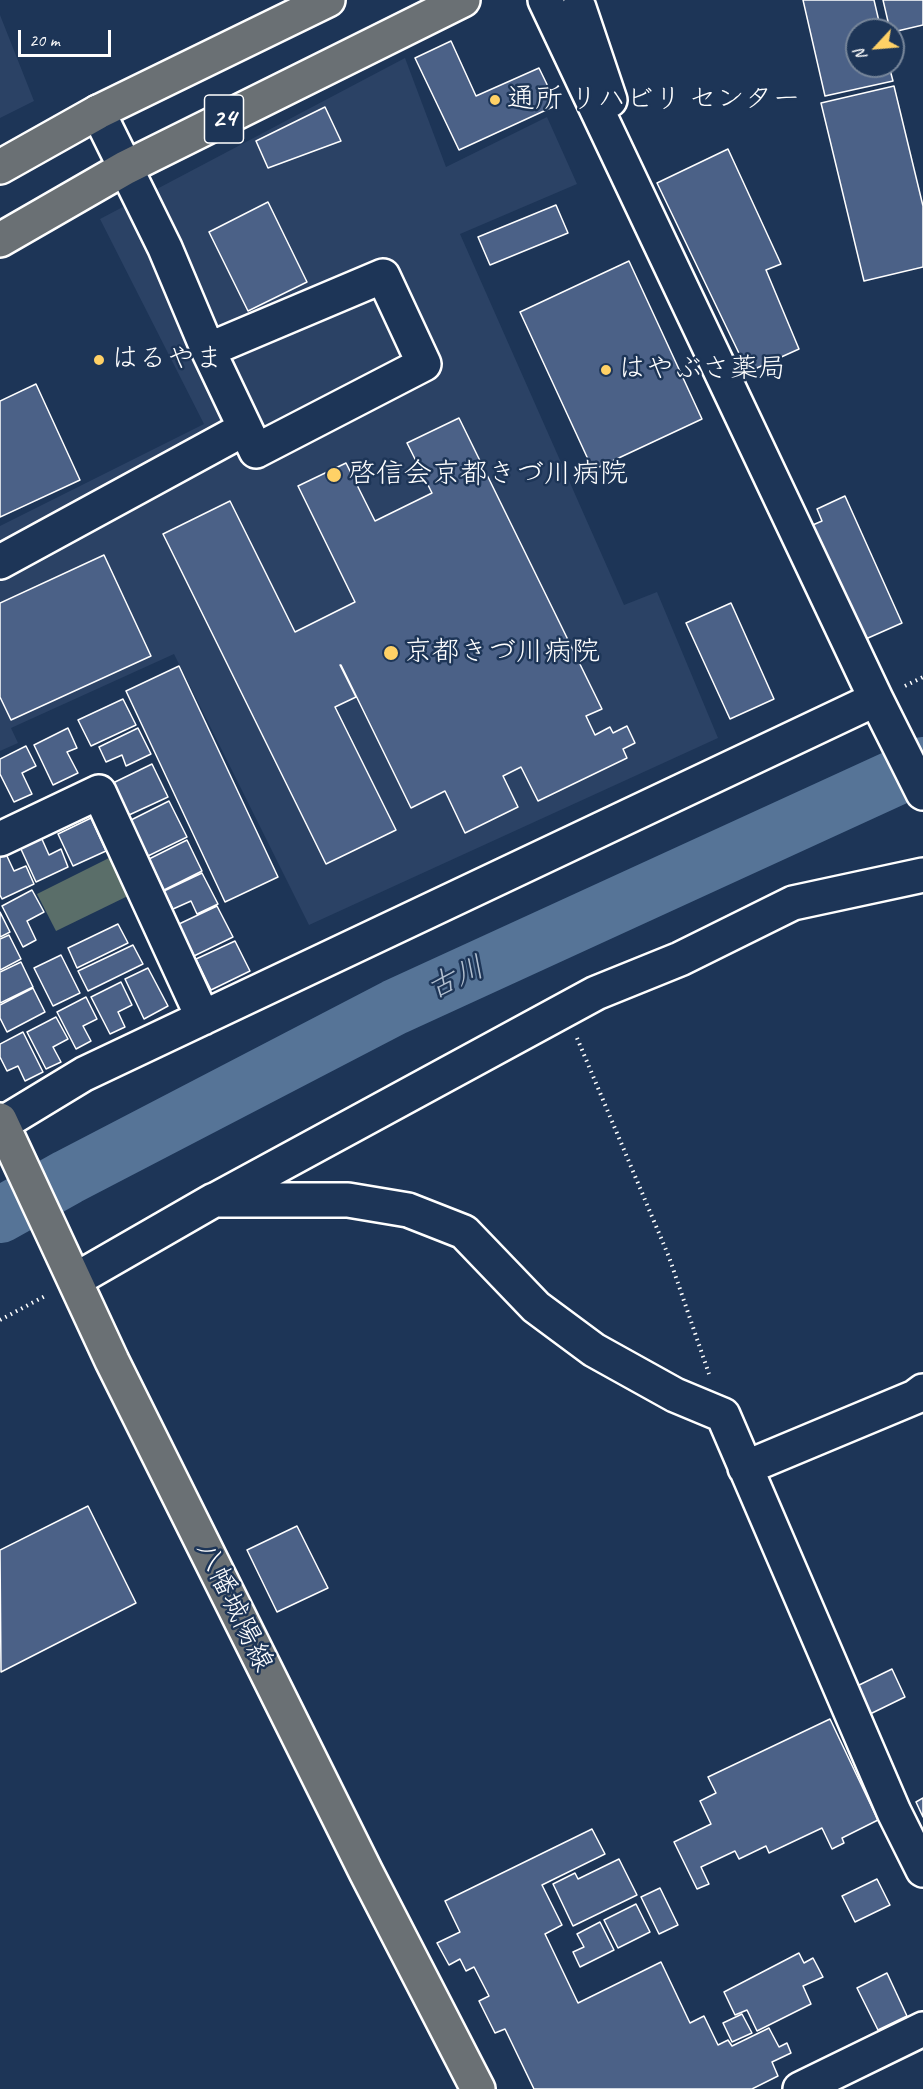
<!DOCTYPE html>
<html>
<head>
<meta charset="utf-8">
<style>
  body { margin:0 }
  #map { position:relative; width:923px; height:2089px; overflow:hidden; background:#1d3557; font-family:Caveat,sans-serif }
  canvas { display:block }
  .north { position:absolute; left:845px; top:18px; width:60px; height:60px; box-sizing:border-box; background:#1d3557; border:2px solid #77869a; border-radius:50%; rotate:244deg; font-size:16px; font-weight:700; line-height:24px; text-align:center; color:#fff }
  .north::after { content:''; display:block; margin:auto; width:21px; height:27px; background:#ffd166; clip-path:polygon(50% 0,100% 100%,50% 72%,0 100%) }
  .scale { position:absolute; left:18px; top:30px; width:93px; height:27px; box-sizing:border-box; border:3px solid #fff; border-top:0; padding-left:8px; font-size:18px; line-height:21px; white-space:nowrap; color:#fff; -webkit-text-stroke:4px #1d3557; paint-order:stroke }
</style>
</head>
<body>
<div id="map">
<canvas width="923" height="2089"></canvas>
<div class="north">N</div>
<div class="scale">20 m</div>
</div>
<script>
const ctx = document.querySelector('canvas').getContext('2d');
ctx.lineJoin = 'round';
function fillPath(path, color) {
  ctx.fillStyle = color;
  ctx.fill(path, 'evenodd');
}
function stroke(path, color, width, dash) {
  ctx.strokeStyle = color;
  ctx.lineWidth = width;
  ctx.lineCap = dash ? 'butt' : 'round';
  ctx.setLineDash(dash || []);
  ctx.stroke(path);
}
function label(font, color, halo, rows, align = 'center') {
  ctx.font = font + ' Caveat,"Klee One",sans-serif';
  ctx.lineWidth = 5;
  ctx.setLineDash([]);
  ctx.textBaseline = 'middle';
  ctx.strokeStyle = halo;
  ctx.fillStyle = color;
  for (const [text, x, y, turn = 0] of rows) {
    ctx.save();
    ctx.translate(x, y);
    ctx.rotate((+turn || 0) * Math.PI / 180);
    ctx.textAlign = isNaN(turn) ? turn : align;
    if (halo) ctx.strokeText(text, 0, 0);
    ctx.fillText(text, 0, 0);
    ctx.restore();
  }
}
fillPath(new Path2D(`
  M 0,15 L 34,101 L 0,118 Z
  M 405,58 L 446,167 L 547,117 L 577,184 L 460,234 L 624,605 L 657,592 L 718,738 L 309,925 L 174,654 L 11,728 L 18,743 L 0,751 L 0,526 L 204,424 L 100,219 Z`), '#2b4265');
fillPath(new Path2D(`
  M 115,855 L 134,893 L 56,931 L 37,894 Z`), '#5a6e69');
stroke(new Path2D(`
  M 0,1215 L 68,1177 L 395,1007 L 923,765`), '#567497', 56);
const building = new Path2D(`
  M 803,0 L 874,0 L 881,30 L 857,30 L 857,66 L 889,66 L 893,81 L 825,96 Z
  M 883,0 L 923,0 L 923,25 L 893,32 L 890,30 Z
  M 451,41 L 476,96 L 539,68 L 557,105 L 459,150 L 415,58 Z
  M 894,86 L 923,206 L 923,267 L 864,281 L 821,103 Z
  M 325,107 L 341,141 L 268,168 L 256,141 Z
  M 728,149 L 781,264 L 766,270 L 799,349 L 748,372 L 657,183 Z
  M 268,202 L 307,282 L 248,311 L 209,232 Z
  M 556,205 L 568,233 L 490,265 L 478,237 Z
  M 629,261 L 702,419 L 593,470 L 520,312 Z
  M 36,384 L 80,480 L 0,517 L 0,401 Z
  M 459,418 L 602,709 L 586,716 L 595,735 L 610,727 L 613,733 L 627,726 L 635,743 L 623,749 L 627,758 L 538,801 L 521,767 L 503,776 L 518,807 L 465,833 L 445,791 L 411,808 L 341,665 L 340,665 L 356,697 L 335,707 L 396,830 L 326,864 L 163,534 L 230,501 L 295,632 L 355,602 L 298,486 L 346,463 L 375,521 L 432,493 L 407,443 Z
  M 845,496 L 902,623 L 859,642 L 808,527 L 822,521 L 817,509 Z
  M 104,555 L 151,656 L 11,720 L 0,697 L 0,603 Z
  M 731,603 L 774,699 L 730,719 L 686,623 Z
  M 179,666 L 278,877 L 225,902 L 126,691 Z
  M 123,699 L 136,725 L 91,746 L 78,720 Z
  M 68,728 L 77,748 L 67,752 L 78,773 L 53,785 L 34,745 Z
  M 138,728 L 151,754 L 126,766 L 122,755 L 106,762 L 99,747 Z
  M 26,746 L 36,766 L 22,773 L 32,794 L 14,802 L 0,774 L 0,759 Z
  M 152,764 L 168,797 L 129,815 L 113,783 Z
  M 169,801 L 187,837 L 148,856 L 131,820 Z
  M 91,818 L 106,851 L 73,866 L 58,834 Z
  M 41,837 L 49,855 L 61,849 L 68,867 L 36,882 L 20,847 Z
  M 187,840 L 202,871 L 164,890 L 149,859 Z
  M 6,854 L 14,871 L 26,866 L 34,884 L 2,899 L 0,895 L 0,857 Z
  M 202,873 L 218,904 L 197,914 L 191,901 L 173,909 L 164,891 Z
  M 32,890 L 44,912 L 27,921 L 36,940 L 23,947 L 2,906 Z
  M 217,906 L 233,937 L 194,956 L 179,924 Z
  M 0,912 L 10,932 L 0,937 Z
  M 118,924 L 128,943 L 77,968 L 68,948 Z
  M 9,935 L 21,959 L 0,970 L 0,939 Z
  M 235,941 L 250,971 L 211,990 L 196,959 Z
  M 133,945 L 143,964 L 88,991 L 78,971 Z
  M 61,955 L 80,993 L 53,1006 L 34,968 Z
  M 21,962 L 33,987 L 0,1003 L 0,972 Z
  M 148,968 L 168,1006 L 144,1019 L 125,979 Z
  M 121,982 L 132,1005 L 118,1012 L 125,1027 L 110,1034 L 91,997 Z
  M 33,988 L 45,1012 L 7,1032 L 0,1018 L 0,1005 Z
  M 86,997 L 97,1019 L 83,1026 L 91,1041 L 76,1049 L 57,1012 Z
  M 56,1017 L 68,1039 L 53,1047 L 61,1062 L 46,1069 L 27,1032 Z
  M 23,1032 L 43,1072 L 25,1081 L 18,1066 L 7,1071 L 0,1057 L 0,1044 Z
  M 88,1506 L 136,1603 L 1,1672 L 0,1550 Z
  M 297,1526 L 328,1588 L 277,1612 L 247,1550 Z
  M 892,1669 L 905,1697 L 866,1716 L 853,1688 Z
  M 830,1719 L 878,1820 L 842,1838 L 844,1843 L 832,1849 L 822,1828 L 769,1853 L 766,1846 L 739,1859 L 735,1851 L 701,1867 L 709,1884 L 697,1889 L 674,1842 L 711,1824 L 700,1801 L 716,1793 L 708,1777 Z
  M 923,1798 L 923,1817 L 916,1802 Z
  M 592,1829 L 605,1854 L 542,1885 L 562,1925 L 545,1934 L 578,2003 L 661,1962 L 690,2023 L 704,2016 L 718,2045 L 728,2040 L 732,2046 L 769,2028 L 779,2047 L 787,2043 L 791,2053 L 772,2062 L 778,2076 L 752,2089 L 534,2089 L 505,2029 L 495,2033 L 479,2001 L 489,1996 L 474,1967 L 466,1971 L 460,1959 L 449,1965 L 437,1943 L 460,1932 L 445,1901 Z
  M 619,1859 L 637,1895 L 573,1926 L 553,1884 L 575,1873 L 578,1879 Z
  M 877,1879 L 890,1905 L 855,1922 L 842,1896 Z
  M 660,1888 L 678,1925 L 659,1934 L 641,1897 Z
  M 636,1904 L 650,1932 L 618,1948 L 604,1920 Z
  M 600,1922 L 614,1950 L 580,1967 L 573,1952 L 584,1947 L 577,1934 Z
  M 799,1953 L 804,1963 L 813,1958 L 823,1977 L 803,1986 L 811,2004 L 757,2031 L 747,2010 L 735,2015 L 724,1992 Z
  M 887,1973 L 907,2016 L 878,2030 L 857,1988 Z
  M 742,2014 L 752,2033 L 732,2042 L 723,2023 Z`);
fillPath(building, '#4b6187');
stroke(building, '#fff', 1.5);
const minor = new Path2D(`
  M 545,0 L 876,699 L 923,793
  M 579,8 L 610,100
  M 98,112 L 165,248 L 208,350 L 256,451 L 424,364 L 383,276 L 208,350
  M 0,562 L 244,429
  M 0,839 L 99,792 L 203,1018
  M 0,1125 L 84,1074 L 876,699
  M 217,1199 L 596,993 L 680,959 L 793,903 L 923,875
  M 75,1280 L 214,1200 L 348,1200 L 408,1210 L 464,1232 L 536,1307 L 594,1350 L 675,1395 L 723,1415 L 894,1812 L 923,1870
  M 745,1468 L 915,1397 L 923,1391
  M 800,2089 L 923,2029`);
const major = new Path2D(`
  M 0,1120 L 112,1361 L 366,1872 L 478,2089`);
const highway = new Path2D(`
  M 0,167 L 98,112 L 328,0
  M 0,240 L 125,168 L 463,0`);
stroke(minor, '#fff', 38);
stroke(major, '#fff', 38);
stroke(highway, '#fff', 38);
stroke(new Path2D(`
  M 905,686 L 923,677
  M 577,1038 L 669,1257 L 709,1374
  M 0,1320 L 47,1295`), '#fff', 4, [1.5, 4.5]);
stroke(minor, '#1d3557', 33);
stroke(major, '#6a7074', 33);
stroke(highway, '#6a7074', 33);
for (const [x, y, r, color] of [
  [495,100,6,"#ffd166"],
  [99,360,6,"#ffd166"],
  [606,370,6,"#ffd166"],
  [334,475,8,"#ffd166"],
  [391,653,8,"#ffd166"]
]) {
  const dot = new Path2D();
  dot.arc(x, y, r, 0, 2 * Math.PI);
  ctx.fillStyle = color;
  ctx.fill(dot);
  stroke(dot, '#1d3557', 2);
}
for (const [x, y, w] of [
  [224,119,39]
]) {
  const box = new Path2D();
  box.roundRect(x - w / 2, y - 24, w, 48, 4.5);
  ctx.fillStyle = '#1d3557';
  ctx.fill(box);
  stroke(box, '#fff', 1.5);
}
label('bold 27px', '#fff', null, [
  ["24",224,119]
]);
label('28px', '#fff', '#1d3557', [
  ["通所 リハビリ センター",507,100],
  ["はるやま",111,360],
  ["はやぶさ薬局",618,370],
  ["啓信会京都きづ川病院",348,475],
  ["京都きづ川病院",404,653]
], 'left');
label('28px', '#fff', '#1d3557', [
  ["八幡城陽線",234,1607,64]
]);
label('italic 30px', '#b3c0d0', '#1d3557', [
  ["古川",456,979,-25]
]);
</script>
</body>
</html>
